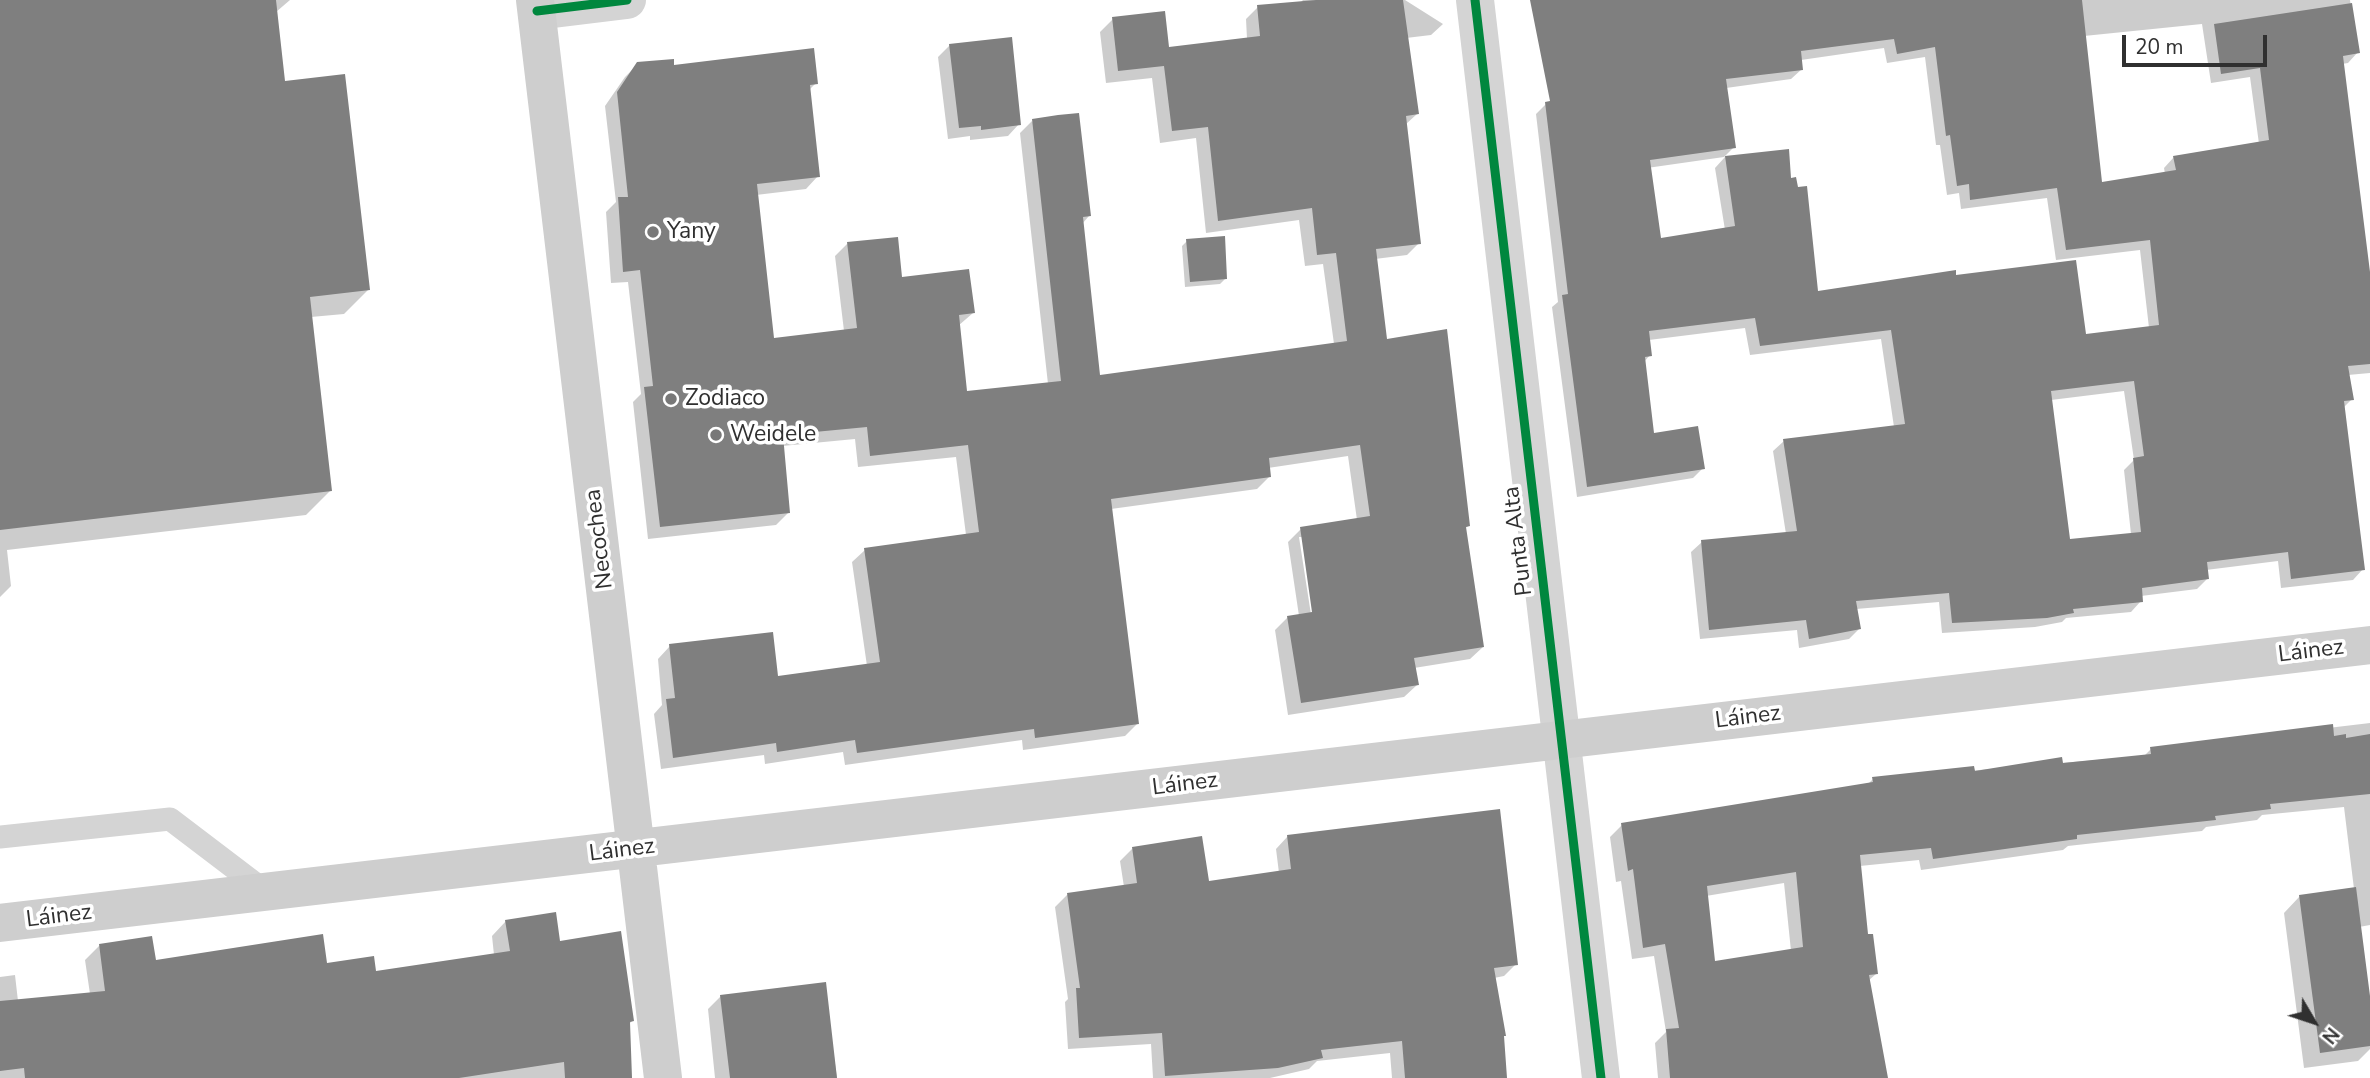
<!DOCTYPE html>
<html>
<head>
<meta charset="utf-8">
<style>
  body { margin:0 }
  #map { position:relative; width:2370px; height:1078px; overflow:hidden; background:#fff; font-family:"Nunito Sans",sans-serif }
  canvas { display:block }
  .north { position:absolute; left:2279px; top:987px; width:70px; height:70px; -webkit-text-stroke:5px #fff; paint-order:stroke; rotate:129deg; font-size:19px; font-weight:700; line-height:28px; text-align:center; color:#303030 }
  .north::after { content:''; display:block; margin:auto; width:24px; height:32px; background:#303030; clip-path:polygon(50% 0,100% 100%,50% 72%,0 100%) }
  .scale { position:absolute; left:2122px; top:35px; width:145px; height:32px; box-sizing:border-box; border:4px solid #303030; border-top:0; padding-left:9px; font-size:21px; line-height:24px; white-space:nowrap; color:#303030; -webkit-text-stroke:5px #fff; paint-order:stroke }
</style>
</head>
<body>
<div id="map">
<canvas width="2370" height="1078"></canvas>
<div class="north">N</div>
<div class="scale">20 m</div>
</div>
<script>
const ctx = document.querySelector('canvas').getContext('2d');
ctx.lineJoin = 'round';
function fillPath(path, color) {
  ctx.fillStyle = color;
  ctx.fill(path, 'evenodd');
}
function stroke(path, color, width, dash) {
  ctx.strokeStyle = color;
  ctx.lineWidth = width;
  ctx.lineCap = dash ? 'butt' : 'round';
  ctx.setLineDash(dash || []);
  ctx.stroke(path);
}
function label(font, color, halo, rows, align = 'center') {
  ctx.font = font + ' "Nunito Sans",sans-serif';
  ctx.lineWidth = 7;
  ctx.setLineDash([]);
  ctx.textBaseline = 'middle';
  ctx.strokeStyle = halo;
  ctx.fillStyle = color;
  for (const [text, x, y, turn = 0] of rows) {
    ctx.save();
    ctx.translate(x, y);
    ctx.rotate((+turn || 0) * Math.PI / 180);
    ctx.textAlign = isNaN(turn) ? turn : align;
    if (halo) ctx.strokeText(text, 0, 0);
    ctx.fillText(text, 0, 0);
    ctx.restore();
  }
}
fillPath(new Path2D(`
  M 0,0 L 290,0 L 276,12 L 284,83 L 369,289 L 344,314 L 311,317 L 330,491 L 306,515 L 7,550 L 11,586 L 0,597 Z
  M 1303,0 L 1405,0 L 1443,24 L 1431,35 L 1406,38 L 1417,114 L 1405,125 L 1419,243 L 1407,255 L 1375,259 L 1385,340 L 1468,526 L 1464,529 L 1483,647 L 1470,659 L 1414,668 L 1417,685 L 1404,697 L 1288,715 L 1275,630 L 1288,617 L 1299,616 L 1288,542 L 1301,529 L 1357,520 L 1348,456 L 1268,468 L 1270,476 L 1257,489 L 1111,509 L 1138,723 L 1125,736 L 1023,750 L 1022,740 L 845,765 L 843,752 L 765,764 L 764,755 L 661,769 L 654,714 L 662,705 L 658,659 L 670,646 L 777,678 L 867,666 L 852,562 L 865,550 L 966,535 L 956,457 L 858,467 L 855,439 L 782,446 L 789,512 L 776,525 L 648,539 L 633,402 L 641,394 L 628,282 L 611,283 L 606,212 L 616,202 L 605,106 L 625,77 L 638,64 L 816,83 L 809,90 L 818,176 L 806,189 L 756,195 L 772,340 L 844,331 L 835,256 L 847,244 L 901,278 L 973,313 L 958,326 L 965,393 L 1048,384 L 1020,133 L 1032,121 L 1089,216 L 1082,224 L 1099,377 L 1334,344 L 1323,264 L 1305,266 L 1299,220 L 1206,233 L 1196,138 L 1160,143 L 1152,78 L 1106,83 L 1100,32 L 1113,19 L 1168,49 L 1247,39 L 1246,19 L 1258,7 L 1300,3 ZM 1299,537 L 1303,537 L 1315,620 L 1312,621 Z
  M 1622,0 L 2350,0 L 2358,52 L 2348,63 L 2342,64 L 2370,291 L 2370,373 L 2348,375 L 2352,399 L 2343,408 L 2363,569 L 2353,580 L 2281,588 L 2278,561 L 2206,570 L 2207,579 L 2197,589 L 2141,596 L 2141,601 L 2131,612 L 2066,618 L 2062,622 L 2035,627 L 1942,633 L 1939,602 L 1856,609 L 1859,629 L 1849,639 L 1799,648 L 1797,630 L 1700,639 L 1691,552 L 1702,542 L 1786,534 L 1773,451 L 1784,441 L 1894,427 L 1881,339 L 1750,355 L 1745,328 L 1649,340 L 1650,355 L 1644,362 L 1653,435 L 1703,468 L 1693,478 L 1577,497 L 1552,307 L 1558,302 L 1536,114 L 1546,104 L 1660,240 L 1725,230 L 1715,168 L 1725,157 L 1790,180 L 1817,293 L 1955,277 L 2085,336 L 2149,328 L 2140,250 L 2056,260 L 2047,198 L 1961,209 L 1959,193 L 1947,195 L 1940,145 L 1936,145 L 1925,57 L 1887,63 L 1884,48 L 1801,60 L 1802,69 L 1791,79 L 1726,88 L 1734,147 L 1724,157 L 1640,169 ZM 2202,24 L 2211,83 L 2250,77 L 2259,144 L 2174,157 L 2164,168 L 2165,174 L 2100,184 L 2084,36 ZM 2124,391 L 2134,460 L 2124,470 L 2131,534 L 2068,540 L 2051,400 Z
  M 950,45 L 1019,124 L 1008,136 L 970,140 L 970,136 L 948,139 L 938,57 Z
  M 1187,241 L 1225,279 L 1220,284 L 1185,287 L 1182,246 Z
  M 2370,723 L 2370,925 L 2359,927 L 2370,1009 L 2370,1049 L 2358,1061 L 2304,1068 L 2284,913 L 2300,896 L 2354,889 L 2344,807 L 2262,815 L 2257,820 L 2206,827 L 2202,831 L 2068,846 L 2063,850 L 1921,870 L 1919,860 L 1860,866 L 1866,936 L 1876,974 L 1868,981 L 1886,1078 L 1658,1078 L 1655,1043 L 1666,1032 L 1654,956 L 1632,959 L 1621,881 L 1616,882 L 1610,837 L 1622,825 L 1867,785 L 1873,779 L 2144,756 L 2151,749 ZM 1784,883 L 1791,951 L 1714,963 L 1706,896 Z
  M 1288,836 L 1516,964 L 1504,976 L 1494,978 L 1506,1078 L 1392,1078 L 1390,1053 L 1317,1061 L 1309,1069 L 1270,1078 L 1153,1078 L 1151,1044 L 1068,1049 L 1065,1002 L 1068,999 L 1055,907 L 1067,895 L 1124,887 L 1120,861 L 1132,849 L 1207,883 L 1279,873 L 1276,849 Z
  M 506,921 L 559,943 L 632,1021 L 628,1025 L 630,1078 L 0,1078 L 0,977 L 15,975 L 18,1001 L 90,994 L 85,960 L 99,946 L 154,962 L 326,965 L 375,973 L 494,955 L 492,936 Z
  M 824,984 L 837,1078 L 715,1078 L 708,1009 L 721,996 Z`), '#0003');
fillPath(new Path2D(`
  M 0,0 L 276,0 L 285,81 L 345,74 L 370,290 L 310,297 L 332,491 L 0,530 Z
  M 1316,0 L 1403,0 L 1419,114 L 1406,116 L 1421,244 L 1376,249 L 1387,339 L 1447,329 L 1470,526 L 1466,527 L 1484,647 L 1414,658 L 1419,685 L 1301,703 L 1287,616 L 1312,612 L 1300,527 L 1370,516 L 1360,445 L 1269,458 L 1271,477 L 1111,499 L 1139,724 L 1035,738 L 1034,729 L 857,753 L 855,740 L 777,752 L 776,743 L 673,758 L 666,699 L 675,698 L 669,644 L 773,632 L 778,676 L 880,662 L 864,548 L 979,532 L 968,445 L 870,456 L 867,427 L 783,435 L 790,513 L 660,527 L 644,387 L 653,386 L 640,270 L 623,272 L 618,197 L 628,197 L 617,92 L 637,62 L 674,59 L 674,65 L 814,48 L 818,84 L 810,85 L 820,177 L 757,184 L 774,338 L 857,328 L 847,242 L 898,237 L 902,277 L 969,269 L 975,313 L 959,315 L 967,391 L 1061,381 L 1032,119 L 1058,115 L 1079,113 L 1091,216 L 1083,217 L 1100,375 L 1347,341 L 1336,253 L 1317,255 L 1312,208 L 1218,221 L 1208,127 L 1172,131 L 1164,66 L 1118,71 L 1112,17 L 1165,11 L 1169,47 L 1260,36 L 1257,5 Z
  M 1530,0 L 2082,0 L 2102,182 L 2176,170 L 2173,156 L 2269,140 L 2260,68 L 2221,74 L 2214,24 L 2352,3 L 2360,53 L 2343,56 L 2370,272 L 2370,364 L 2348,366 L 2354,400 L 2344,401 L 2365,570 L 2291,579 L 2288,552 L 2207,562 L 2209,579 L 2142,588 L 2143,602 L 2073,609 L 2074,613 L 2047,618 L 1952,623 L 1949,593 L 1856,601 L 1861,629 L 1809,639 L 1806,620 L 1709,630 L 1701,540 L 1797,531 L 1783,439 L 1905,424 L 1891,330 L 1760,346 L 1755,318 L 1649,331 L 1652,356 L 1645,357 L 1654,433 L 1698,426 L 1705,469 L 1587,487 L 1562,295 L 1568,294 L 1545,102 L 1550,101 ZM 1894,39 L 1897,54 L 1935,47 L 1946,136 L 1950,135 L 1957,186 L 1969,184 L 1970,200 L 2057,188 L 2066,250 L 2150,240 L 2159,325 L 2086,334 L 2076,260 L 1956,275 L 1956,270 L 1818,291 L 1807,186 L 1798,187 L 1796,177 L 1791,178 L 1789,149 L 1725,156 L 1735,226 L 1661,238 L 1650,160 L 1736,148 L 1726,79 L 1803,70 L 1801,51 ZM 2134,381 L 2144,456 L 2133,458 L 2141,532 L 2070,539 L 2051,391 Z
  M 1012,37 L 1021,125 L 981,130 L 981,126 L 959,128 L 949,44 Z
  M 1225,236 L 1227,279 L 1190,282 L 1186,239 Z
  M 2333,724 L 2334,736 L 2346,734 L 2346,738 L 2370,734 L 2370,794 L 2270,804 L 2271,809 L 2215,816 L 2216,820 L 2077,835 L 2077,839 L 1933,859 L 1931,848 L 1860,855 L 1868,934 L 1873,934 L 1878,974 L 1869,975 L 1888,1078 L 1670,1078 L 1666,1029 L 1679,1028 L 1665,944 L 1643,948 L 1633,869 L 1628,871 L 1621,823 L 1873,782 L 1872,777 L 1974,766 L 1975,771 L 2062,757 L 2063,763 L 2151,754 L 2150,747 ZM 1796,872 L 1803,947 L 1715,961 L 1707,886 Z
  M 1500,809 L 1518,965 L 1494,968 L 1506,1036 L 1504,1036 L 1507,1078 L 1405,1078 L 1402,1041 L 1321,1050 L 1323,1058 L 1278,1068 L 1165,1076 L 1162,1033 L 1079,1038 L 1076,988 L 1080,988 L 1067,893 L 1137,883 L 1132,847 L 1202,836 L 1209,881 L 1291,869 L 1287,835 Z
  M 2356,887 L 2370,996 L 2370,1046 L 2320,1053 L 2299,895 Z
  M 556,912 L 560,941 L 621,931 L 634,1021 L 630,1022 L 632,1078 L 565,1078 L 564,1062 L 459,1078 L 25,1078 L 24,1068 L 0,1071 L 0,1001 L 105,991 L 99,944 L 152,936 L 156,960 L 323,934 L 327,963 L 374,956 L 376,971 L 510,951 L 505,920 Z
  M 826,982 L 837,1078 L 730,1078 L 720,995 Z`), '#7f7f7f');
stroke(new Path2D(`
  M 0,837 L 170,819 L 266,892`), '#d4d4d4', 23);
stroke(new Path2D(`
  M 1475,0 L 1601,1078
  M 537,11 L 627,0`), '#d4d4d4', 38);
stroke(new Path2D(`
  M 535,0 L 663,1078
  M 0,923 L 2370,645`), '#cecece', 38);
stroke(new Path2D(`
  M 1475,0 L 1601,1078
  M 537,11 L 627,0`), '#00873e', 9);
for (const [x, y, r, color] of [
  [653,232,7,"#787878"],
  [671,399,7,"#787878"],
  [716,435,7,"#787878"]
]) {
  const dot = new Path2D();
  dot.arc(x, y, r, 0, 2 * Math.PI);
  ctx.fillStyle = color;
  ctx.fill(dot);
  stroke(dot, '#fff', 2.5);
}
label('23px', '#303030', '#fff', [
  ["Yany",667,232],
  ["Zodiaco",685,399],
  ["Weidele",730,435]
], 'left');
label('23px', '#303030', '#fff', [
  ["Necochea",600,539,-97],
  ["Punta Alta",1519,541,-97],
  ["Láinez",2311,652,-7],
  ["Láinez",1748,718,-7],
  ["Láinez",1185,785,-7],
  ["Láinez",622,851,-7],
  ["Láinez",59,917,-7]
]);
</script>
</body>
</html>
